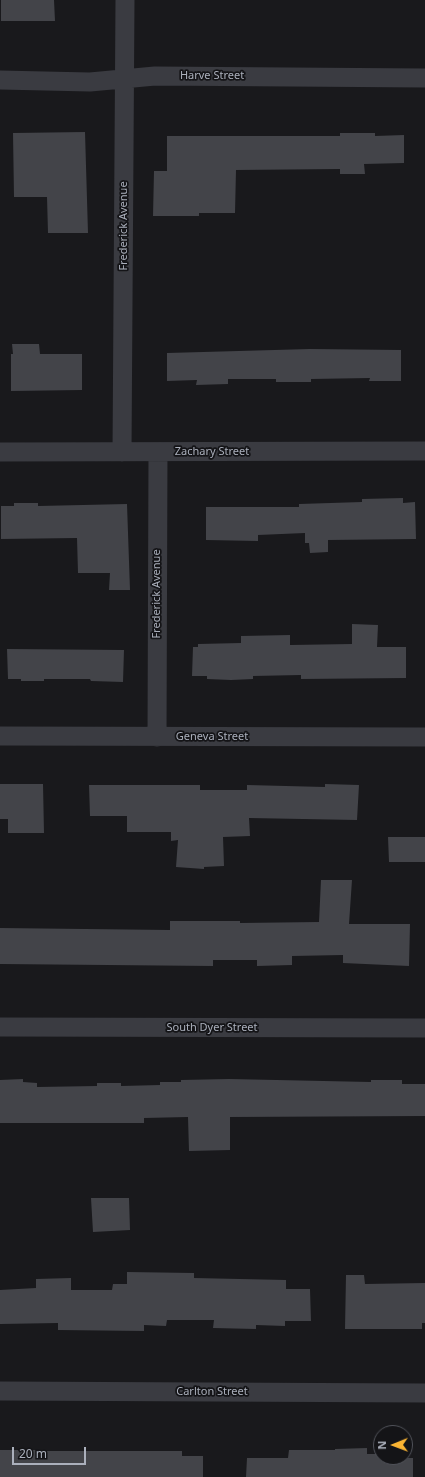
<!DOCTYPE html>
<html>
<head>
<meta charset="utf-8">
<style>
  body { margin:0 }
  #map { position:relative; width:425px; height:1477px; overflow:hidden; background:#19191c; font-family:"Noto Sans",sans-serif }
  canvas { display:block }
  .north { position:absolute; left:373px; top:1425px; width:40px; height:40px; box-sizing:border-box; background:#141417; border:1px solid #505259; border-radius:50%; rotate:269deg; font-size:11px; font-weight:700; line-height:16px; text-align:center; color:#abb0bc }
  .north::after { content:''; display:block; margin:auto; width:14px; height:18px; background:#fab433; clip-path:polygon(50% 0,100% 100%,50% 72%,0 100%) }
  .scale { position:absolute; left:12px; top:1447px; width:74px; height:18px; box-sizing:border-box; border:2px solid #abb0bc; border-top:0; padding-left:5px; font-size:12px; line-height:14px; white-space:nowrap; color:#abb0bc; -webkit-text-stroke:3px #141417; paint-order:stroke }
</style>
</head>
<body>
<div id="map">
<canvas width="425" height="1477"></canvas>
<div class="north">N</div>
<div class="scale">20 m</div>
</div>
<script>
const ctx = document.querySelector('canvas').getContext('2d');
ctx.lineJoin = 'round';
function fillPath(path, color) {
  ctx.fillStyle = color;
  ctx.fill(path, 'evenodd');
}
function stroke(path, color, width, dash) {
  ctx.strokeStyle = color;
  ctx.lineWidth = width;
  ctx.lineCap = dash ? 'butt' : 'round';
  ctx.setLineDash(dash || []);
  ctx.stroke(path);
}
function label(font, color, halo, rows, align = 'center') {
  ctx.font = font + ' "Noto Sans",sans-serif';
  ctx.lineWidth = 3.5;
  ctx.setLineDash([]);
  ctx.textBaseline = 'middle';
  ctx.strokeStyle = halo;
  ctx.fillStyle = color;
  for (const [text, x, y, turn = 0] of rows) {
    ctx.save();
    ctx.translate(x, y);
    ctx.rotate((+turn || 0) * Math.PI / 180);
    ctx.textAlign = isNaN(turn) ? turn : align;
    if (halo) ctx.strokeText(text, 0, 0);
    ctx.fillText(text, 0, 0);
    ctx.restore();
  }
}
fillPath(new Path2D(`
  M 1,0 L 54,0 L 55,21 L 1,21 Z
  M 85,132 L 88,233 L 48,233 L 47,197 L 14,197 L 13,133 Z
  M 340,133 L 375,133 L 375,136 L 404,135 L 404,163 L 364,164 L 365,174 L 340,174 L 340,169 L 236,170 L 235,213 L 199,213 L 199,216 L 153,216 L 154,171 L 167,171 L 167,136 L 340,136 Z
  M 12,344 L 39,344 L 40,354 L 82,354 L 82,390 L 11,391 L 11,354 L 13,354 Z
  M 310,349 L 401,350 L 401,381 L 369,381 L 370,378 L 311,379 L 311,382 L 276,382 L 276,379 L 228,379 L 228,384 L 196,385 L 197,380 L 167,381 L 167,353 Z
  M 403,498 L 403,503 L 415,502 L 416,539 L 328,540 L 328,552 L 310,553 L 309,543 L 305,543 L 305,533 L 258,535 L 258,541 L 206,540 L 206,507 L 299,507 L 299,504 L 362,502 L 362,499 Z
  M 14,503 L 38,503 L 38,506 L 127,504 L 130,590 L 109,590 L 110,573 L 78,573 L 77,538 L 1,539 L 1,506 L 14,506 Z
  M 352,624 L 378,625 L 377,647 L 406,647 L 406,678 L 301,679 L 301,675 L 253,676 L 253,679 L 231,680 L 207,679 L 207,676 L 192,676 L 193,647 L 198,647 L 198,644 L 241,643 L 241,636 L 290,635 L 290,645 L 352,644 Z
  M 7,649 L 124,650 L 123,682 L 91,681 L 90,679 L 44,679 L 44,681 L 21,681 L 21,679 L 8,679 Z
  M 0,784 L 43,784 L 44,833 L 8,833 L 8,819 L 0,819 Z
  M 325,784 L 359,785 L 357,820 L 249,818 L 250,836 L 223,837 L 224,866 L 204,867 L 204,869 L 176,867 L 178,840 L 171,841 L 171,832 L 127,832 L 127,816 L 90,816 L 89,785 L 200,785 L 200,790 L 247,790 L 247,785 L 325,787 Z
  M 388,837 L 425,837 L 425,862 L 389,862 Z
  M 321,880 L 352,880 L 349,924 L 410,924 L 409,966 L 343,963 L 343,955 L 292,956 L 292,965 L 257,966 L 257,960 L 213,960 L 213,966 L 0,964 L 0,928 L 170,930 L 170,921 L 240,921 L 240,923 L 319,922 Z
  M 23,1079 L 23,1082 L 37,1083 L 37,1087 L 97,1086 L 97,1083 L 121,1083 L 121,1086 L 160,1085 L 160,1082 L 181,1082 L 181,1080 L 229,1079 L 371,1082 L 371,1080 L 402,1080 L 402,1084 L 425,1084 L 425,1116 L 230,1117 L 230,1150 L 189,1151 L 188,1117 L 144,1118 L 144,1123 L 0,1123 L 0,1080 Z
  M 91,1198 L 129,1198 L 130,1230 L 93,1232 Z
  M 127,1272 L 194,1273 L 194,1278 L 286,1280 L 286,1289 L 310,1289 L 311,1321 L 285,1321 L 285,1326 L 256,1325 L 256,1329 L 213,1328 L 214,1320 L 167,1320 L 166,1326 L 144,1325 L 144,1331 L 58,1330 L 58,1323 L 0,1324 L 0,1290 L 36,1288 L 36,1279 L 71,1278 L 71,1290 L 112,1290 L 113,1284 L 127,1284 Z
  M 346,1275 L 364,1275 L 365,1284 L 425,1283 L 425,1323 L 422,1323 L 422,1329 L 345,1329 Z
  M 367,1448 L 367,1454 L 381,1454 L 381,1457 L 390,1458 L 413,1458 L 413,1477 L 246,1477 L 247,1458 L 288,1458 L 289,1450 L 335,1450 L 335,1449 Z
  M 0,1450 L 41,1450 L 41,1451 L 182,1451 L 182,1456 L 203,1456 L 203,1477 L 0,1477 Z`), '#434449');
stroke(new Path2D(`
  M 0,80 L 90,82 L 155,76 L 425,78
  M 0,452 L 425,451
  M 122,452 L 125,0
  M 0,736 L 425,737
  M 157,737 L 158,452
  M 0,1027 L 425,1028
  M 0,1391 L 425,1393`), '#3a3b41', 19);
label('11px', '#abb0bc', '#141417', [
  ["Harve Street",212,76],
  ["Frederick Avenue",124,226,-90],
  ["Zachary Street",212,452],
  ["Frederick Avenue",157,594,-90],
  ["Geneva Street",212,737],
  ["South Dyer Street",212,1028],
  ["Carlton Street",212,1392]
]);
</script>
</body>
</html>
